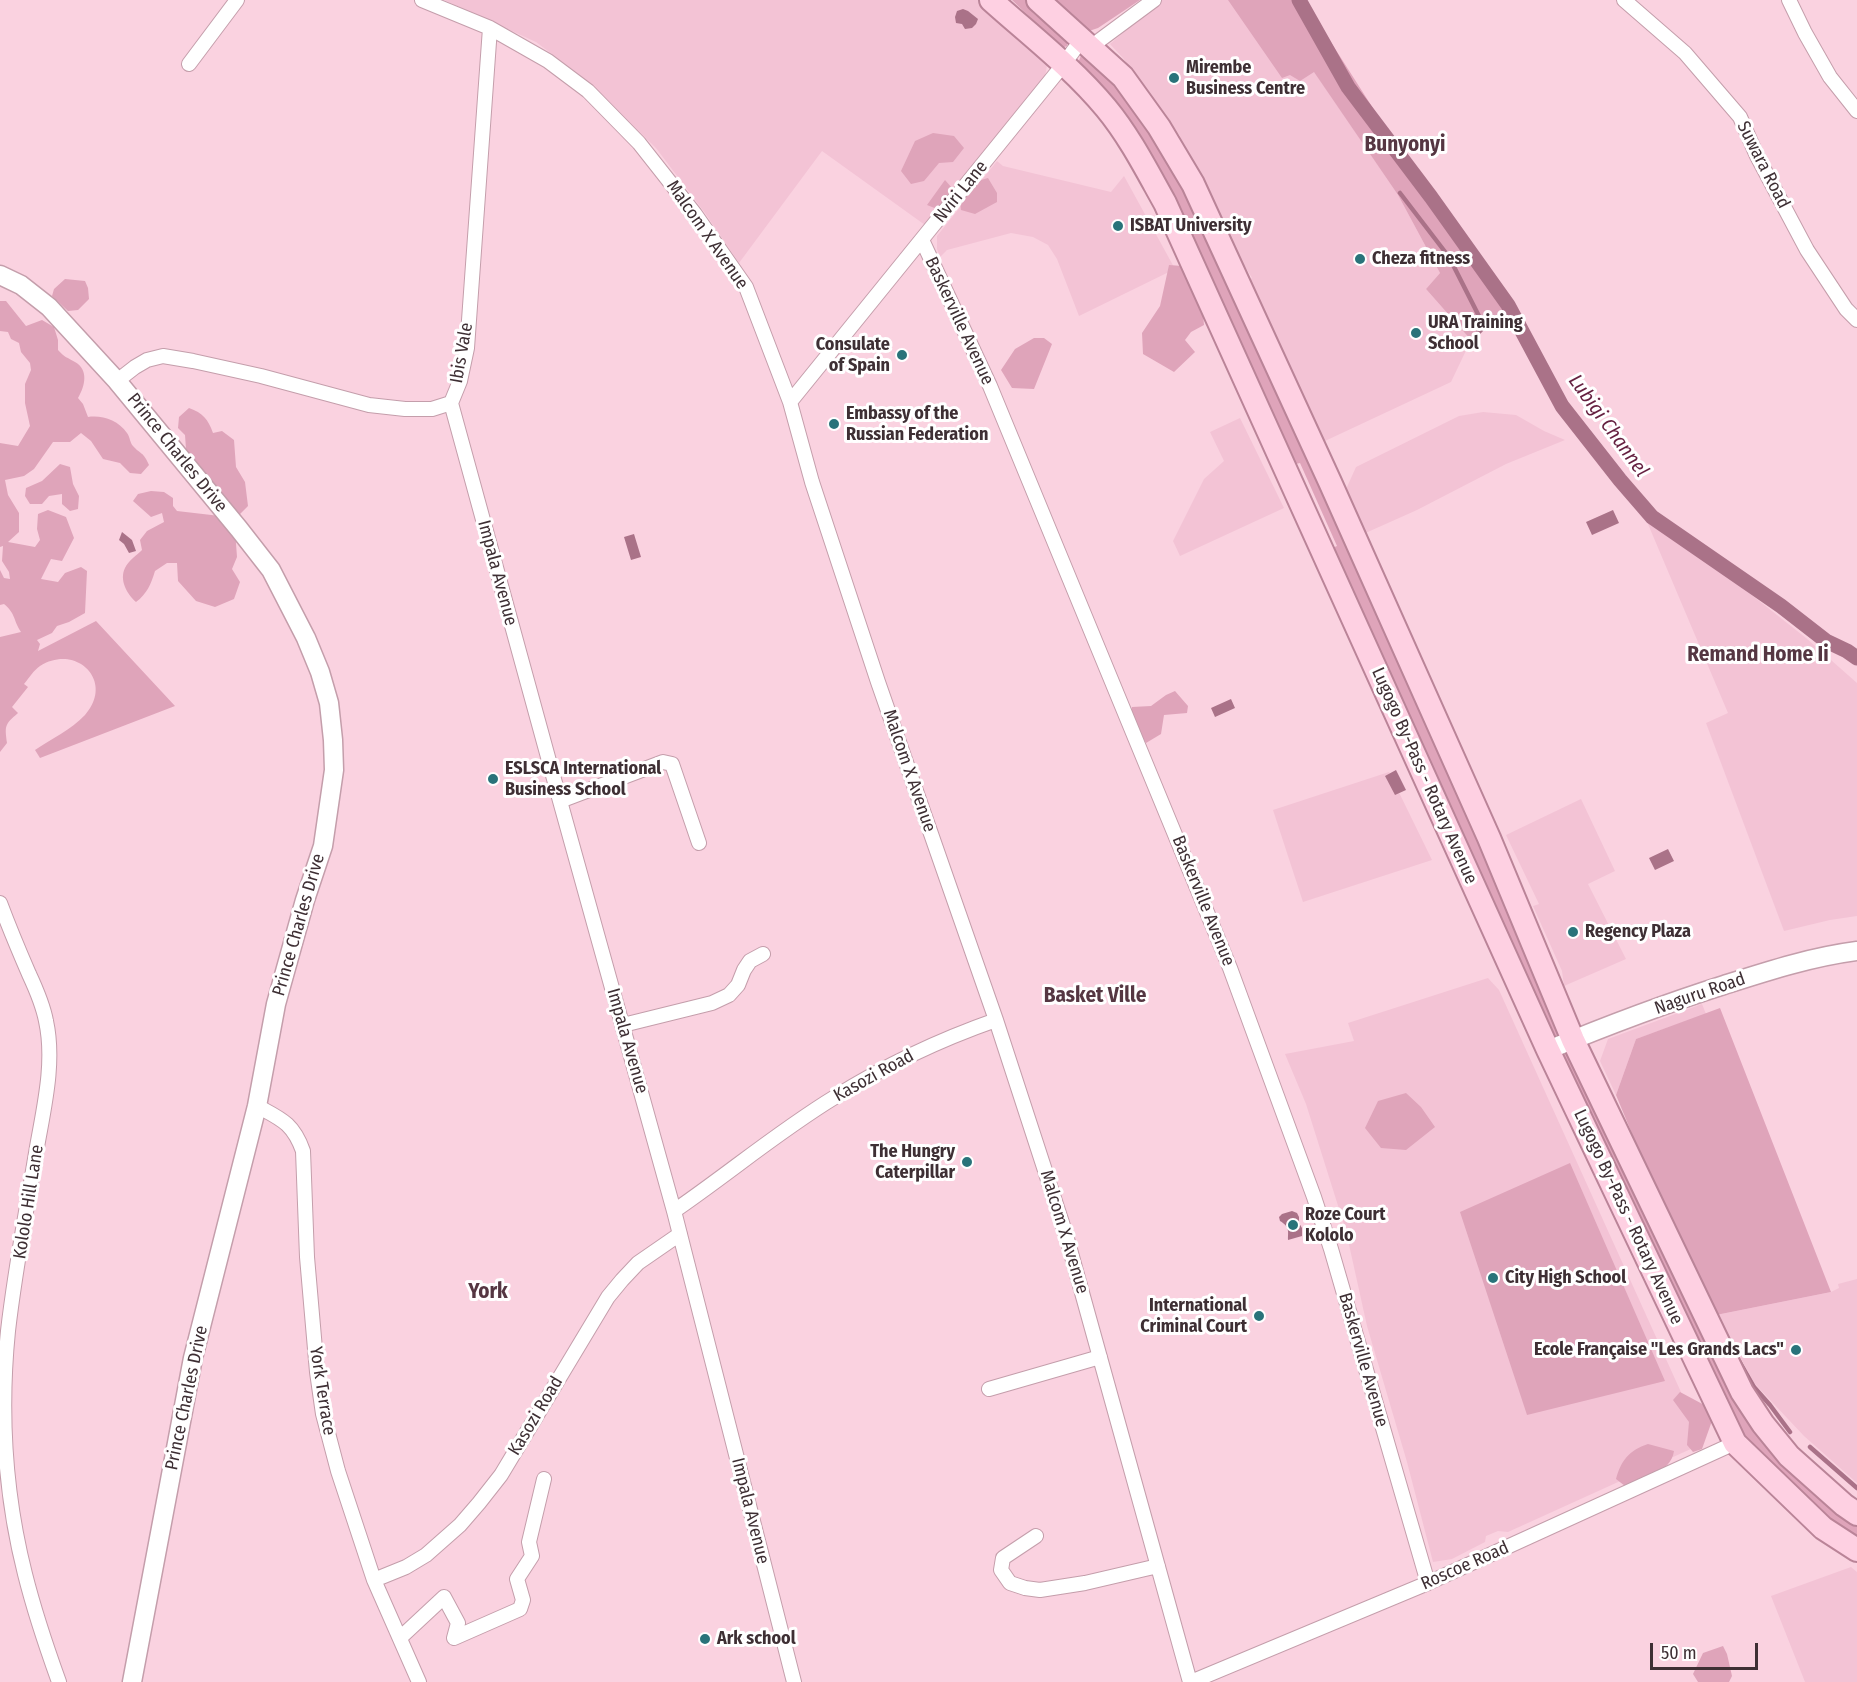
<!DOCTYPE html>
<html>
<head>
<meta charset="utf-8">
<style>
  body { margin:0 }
  #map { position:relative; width:1857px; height:1682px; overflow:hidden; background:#fad2e0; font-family:"Fira Sans Condensed",sans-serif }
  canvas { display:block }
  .scale { position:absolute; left:1650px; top:1643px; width:108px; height:27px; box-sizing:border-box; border:3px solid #3e2f34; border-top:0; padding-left:8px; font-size:18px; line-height:21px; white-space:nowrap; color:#3e2f34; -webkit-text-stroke:4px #fff; paint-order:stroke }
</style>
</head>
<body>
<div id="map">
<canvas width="1857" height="1682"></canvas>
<div class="scale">50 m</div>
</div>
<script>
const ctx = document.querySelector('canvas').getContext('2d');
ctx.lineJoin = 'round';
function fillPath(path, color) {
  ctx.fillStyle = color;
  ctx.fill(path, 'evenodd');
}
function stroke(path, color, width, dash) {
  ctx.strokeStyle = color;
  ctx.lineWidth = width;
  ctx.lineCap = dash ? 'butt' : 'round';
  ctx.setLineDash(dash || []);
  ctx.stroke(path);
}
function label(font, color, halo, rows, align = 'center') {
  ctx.font = font + ' "Fira Sans Condensed",sans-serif';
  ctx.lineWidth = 6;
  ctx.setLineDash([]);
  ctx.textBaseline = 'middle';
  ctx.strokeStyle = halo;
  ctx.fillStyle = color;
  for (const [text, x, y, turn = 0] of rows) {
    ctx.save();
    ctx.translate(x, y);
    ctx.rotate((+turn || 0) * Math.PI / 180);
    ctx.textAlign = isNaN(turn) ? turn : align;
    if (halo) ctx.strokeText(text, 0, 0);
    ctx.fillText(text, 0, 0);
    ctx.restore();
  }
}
fillPath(new Path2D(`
  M 444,0 L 980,0 L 1044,58 L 1047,66 L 1044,81 L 925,225 L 822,151 L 739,263 L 705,213 L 656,148 L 581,76 L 536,42 Z
  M 1161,0 L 1233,0 L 1290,75 L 1314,71 L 1398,195 L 1440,273 L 1426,289 L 1471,340 L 1451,382 L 1310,448 L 1241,284 L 1252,278 L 1184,166 L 1180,136 L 1123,58 L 1110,44 Z
  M 997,161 L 1003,166 L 1111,192 L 1124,176 L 1175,269 L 1079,316 L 1057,259 L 1048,245 L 1033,237 L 1011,233 L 947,250 L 940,257 L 937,249 L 937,236 Z
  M 1483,412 L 1516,415 L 1544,431 L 1565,440 L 1506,464 L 1417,510 L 1361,535 L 1343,496 L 1356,467 L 1459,416 Z
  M 1240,418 L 1284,508 L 1180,556 L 1173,541 L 1204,479 L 1224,461 L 1210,432 Z
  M 1645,517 L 1710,562 L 1806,638 L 1857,683 L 1857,916 L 1830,920 L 1784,931 L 1706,723 L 1728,713 Z
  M 1389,772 L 1432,860 L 1303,902 L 1273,810 Z
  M 1581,799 L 1615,871 L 1588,884 L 1626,959 L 1564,986 L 1562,971 L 1533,906 L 1539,904 L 1506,835 Z
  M 1488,978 L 1499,990 L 1704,1443 L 1508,1532 L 1498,1531 L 1486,1536 L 1485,1542 L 1452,1559 L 1433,1562 L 1407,1462 L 1367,1326 L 1346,1231 L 1306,1104 L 1285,1054 L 1354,1041 L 1348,1023 Z
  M 1702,1004 L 1706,1014 L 1636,1039 L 1616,1095 L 1600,1061 L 1608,1039 Z
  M 1857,1279 L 1857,1483 L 1804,1436 L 1755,1384 L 1716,1315 L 1831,1292 L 1839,1288 L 1838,1284 Z
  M 1851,1567 L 1857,1572 L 1857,1682 L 1805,1682 L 1771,1596 Z`), '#f3c3d5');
fillPath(new Path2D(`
  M 1012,0 L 1025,0 L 1033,13 L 1067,41 L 1067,46 L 1062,48 Z
  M 1055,0 L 1140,0 L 1098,28 L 1089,31 Z
  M 1228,0 L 1304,0 L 1392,138 L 1511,312 L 1485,326 L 1471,340 L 1426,289 L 1440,273 L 1398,195 L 1314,72 L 1300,81 L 1290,75 L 1282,78 Z
  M 1088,52 L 1144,119 L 1195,210 L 1564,1031 L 1556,1041 L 1330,549 L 1337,546 L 1300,463 L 1292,465 L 1078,63 L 1082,53 Z
  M 933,133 L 954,136 L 964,148 L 953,162 L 939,163 L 924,181 L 911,184 L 901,171 L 915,141 Z
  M 988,178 L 997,193 L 997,202 L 975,214 L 961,210 L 960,202 L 977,181 Z
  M 945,180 L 952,188 L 940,207 L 937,209 L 927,205 Z
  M 1169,265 L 1182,266 L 1201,293 L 1204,325 L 1191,332 L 1185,340 L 1195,352 L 1174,372 L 1143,354 L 1142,333 L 1160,306 Z
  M 65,279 L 85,281 L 88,288 L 89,299 L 78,310 L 68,311 L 52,296 L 54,289 Z
  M 0,301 L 6,301 L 26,326 L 42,320 L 54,327 L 58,340 L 58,350 C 65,358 67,357 75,362 C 89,370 85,386 78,398 L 83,404 L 88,417 C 102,415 118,420 127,433 C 130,437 130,443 133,446 C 141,455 143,451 149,465 L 141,474 L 130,473 L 120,463 L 103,459 L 91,441 L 81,433 L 70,442 L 53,442 L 34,469 L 24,476 L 5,480 L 8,495 L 19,513 L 19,532 L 8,542 L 35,547 L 40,540 L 37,529 L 38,514 L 48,510 L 66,517 L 74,538 L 62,561 L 51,559 L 41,579 L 58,582 L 65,573 L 81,567 L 87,571 L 85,613 L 69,622 L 57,626 L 52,633 L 37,640 L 40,644 L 38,651 L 96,621 L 175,706 L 40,758 L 35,750 C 51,739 71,730 85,715 C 115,682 77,643 40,666 C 34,670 29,678 24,684 L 28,687 L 12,707 L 18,713 C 4,725 5,726 7,743 L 0,752 L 0,637 L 21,632 C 13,620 16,614 4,604 L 0,605 L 0,570 L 4,578 L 10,579 L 9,572 L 2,561 L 3,546 L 0,547 L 0,443 L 18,446 L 30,426 L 25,403 L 25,384 L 31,370 L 30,363 L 21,352 L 19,343 L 11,339 L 8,332 L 0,331 Z
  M 1034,338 L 1044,338 L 1052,344 L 1034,389 L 1012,388 L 1001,370 L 1015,349 Z
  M 189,408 C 203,413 208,419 213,433 L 222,431 L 234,440 L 236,467 L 245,482 L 248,506 L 239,515 L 217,512 L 192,466 L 186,449 L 185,435 L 178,428 L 179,417 Z
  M 60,464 L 70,467 L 73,484 L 79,496 L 78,509 L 70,511 L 62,504 L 62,494 L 49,496 L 42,504 L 30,504 L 25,496 L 26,488 L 42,481 Z
  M 151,491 L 164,492 L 173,498 L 173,506 L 177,511 L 220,516 L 235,530 L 237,557 L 232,569 L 240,582 L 234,599 L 215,607 L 196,601 L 178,581 L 177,563 L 167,563 L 155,571 C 151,584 147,594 136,602 C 127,594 119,580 125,568 C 128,561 137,555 142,550 L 140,540 L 147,531 L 164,522 L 162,513 L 151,517 L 133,501 L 138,494 Z
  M 1175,691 L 1188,706 L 1187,713 L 1164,715 L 1161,734 L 1146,743 L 1130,717 L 1132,707 L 1151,706 L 1166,695 Z
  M 1720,1008 L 1831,1292 L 1716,1315 L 1674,1235 L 1616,1095 L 1636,1039 Z
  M 1567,1051 L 1696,1321 L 1857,1525 L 1857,1537 L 1817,1509 L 1754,1452 L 1731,1420 L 1585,1114 L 1563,1055 Z
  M 1406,1093 L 1421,1107 L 1435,1127 L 1406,1150 L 1381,1148 L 1365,1128 L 1378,1101 Z
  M 1570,1163 L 1665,1381 L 1527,1415 L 1460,1212 Z
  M 1680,1392 L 1708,1407 L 1713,1418 L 1702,1449 L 1693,1452 L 1687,1445 L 1689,1422 L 1673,1400 Z
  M 1648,1444 L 1674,1451 C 1671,1473 1642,1479 1625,1486 L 1616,1479 C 1621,1461 1629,1450 1648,1444 Z
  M 1723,1646 L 1727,1654 L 1732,1676 L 1729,1682 L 1698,1682 L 1693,1674 L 1703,1653 Z`), '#dfa4ba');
fillPath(new Path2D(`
  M 963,9 L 968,11 L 978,19 L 976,24 L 972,28 L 965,29 L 962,24 L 956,23 L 955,17 L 957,11 Z
  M 1613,510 L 1619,523 L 1592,535 L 1586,522 Z
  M 122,532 L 132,540 L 136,551 L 129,553 L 124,544 L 119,540 Z
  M 634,534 L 641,557 L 631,560 L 624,537 Z
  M 1231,699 L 1235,708 L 1215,717 L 1211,708 Z
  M 1396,770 L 1406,790 L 1395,795 L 1385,776 Z
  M 1668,849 L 1674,861 L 1655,870 L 1649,858 Z
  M 1292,1211 L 1297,1213 L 1299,1217 L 1299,1223 L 1302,1228 L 1302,1236 L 1288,1240 C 1288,1231 1290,1227 1280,1221 L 1279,1217 L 1282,1214 Z`), '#aa7288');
stroke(new Path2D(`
  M 1400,193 L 1449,257 L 1485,328 L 1495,321 L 1511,312 L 1508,305
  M 1471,340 L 1486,325
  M 1738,1359 L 1754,1387 L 1770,1405 L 1790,1432
  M 1810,1447 L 1857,1488`), '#aa7288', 4.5);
stroke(new Path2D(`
  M 1299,0 L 1348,87 L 1431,197 L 1508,305 L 1562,406 L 1620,480 L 1652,517 L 1781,606 L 1826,641 L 1847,651 L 1857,658`), '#aa7288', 15);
const minor = new Path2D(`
  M 422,0 L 490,28 L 548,61 L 588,91 L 639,143 L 695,214 L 746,287 L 790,402 L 812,482 L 878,682 L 996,1020 L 1066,1235 L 1190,1682
  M 1624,0 L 1685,53 L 1740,117 L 1757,156 L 1807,250 L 1846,309 L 1857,320
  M 1789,0 L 1805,33 L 1830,77 L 1857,111
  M 1092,48 L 1100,40 L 1154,0
  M 189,64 L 237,0
  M 922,240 L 990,386 L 1230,968 L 1314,1197 L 1331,1249 L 1428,1583
  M 117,381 L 135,367 L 147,360 L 163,356 L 193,361 L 261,376 L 369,405 L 405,409 L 432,409 L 451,403 L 460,381 L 467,348 L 490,28
  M 790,402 L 1063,65 L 1082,39
  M 451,403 L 560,801 L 674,1211 L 794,1682
  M 560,801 L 663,762 L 672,764 L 699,843
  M 0,903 C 9,927 19,951 29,974 C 36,989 43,1005 46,1021 C 55,1062 44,1107 37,1147 C 27,1208 15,1269 8,1331 C 0,1411 5,1495 25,1574 C 34,1610 46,1646 59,1682
  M 623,1025 L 712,1003 L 729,995 L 738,985 L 744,970 L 750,961 L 763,954
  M 257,1106 C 281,1119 293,1123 303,1151 L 307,1257 L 317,1372 L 323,1414 L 338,1471 L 374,1580 L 419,1682
  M 674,1211 C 728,1174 779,1131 835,1097 C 886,1065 939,1040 996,1020
  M 989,1389 L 1100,1357
  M 1036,1536 L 1003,1558 L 1001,1570 L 1010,1583 L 1025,1588 L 1040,1590 L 1085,1583 L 1158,1566
  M 374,1580 L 406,1567 L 426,1555 L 460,1525 L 479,1503 L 501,1475 L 608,1297 L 622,1280 L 638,1263 L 680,1234
  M 400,1638 L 444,1597 L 458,1623 L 454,1638 L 520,1609 L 523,1600 L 517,1579 L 532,1556 L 529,1542 L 544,1479
  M 1191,1682 L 1428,1583 L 1735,1443`);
const tertiary = new Path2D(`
  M 0,275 L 21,285 L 49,307 L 117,381 L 239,529 L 271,570 L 306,638 L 320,672 L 329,703 L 333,740 L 334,770 L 323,846 L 305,900 L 276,1004 L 257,1106 L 193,1358 L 132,1682
  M 1548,1050 C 1606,1026 1664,1004 1724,985 C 1768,971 1811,957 1857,951`);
const primary = new Path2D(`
  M 991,0 C 1030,35 1073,68 1106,108 C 1130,137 1147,171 1165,203 L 1548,1050 L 1735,1443 L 1823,1528 L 1857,1550
  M 1038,0 L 1123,77 L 1159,127 L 1193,184 L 1330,482 L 1489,838 L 1573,1040 L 1742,1392 L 1763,1424 L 1789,1456 L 1844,1505 L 1857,1514`);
stroke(minor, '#c49eab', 16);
stroke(tertiary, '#c49eab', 21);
stroke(primary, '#ba8498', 26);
stroke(minor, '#fff', 14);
stroke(tertiary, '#fff', 18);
stroke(primary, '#fed0e2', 22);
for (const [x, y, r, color] of [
  [1174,78,6,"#29737a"],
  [1118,226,6,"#29737a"],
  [1360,259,6,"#29737a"],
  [1416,333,6,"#29737a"],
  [902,355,6,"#29737a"],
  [834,424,6,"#29737a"],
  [493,779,6,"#29737a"],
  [1573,932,6,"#29737a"],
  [967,1162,6,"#29737a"],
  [1293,1225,6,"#29737a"],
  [1493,1278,6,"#29737a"],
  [1259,1316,6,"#29737a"],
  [1796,1350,6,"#29737a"],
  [705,1639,6,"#29737a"]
]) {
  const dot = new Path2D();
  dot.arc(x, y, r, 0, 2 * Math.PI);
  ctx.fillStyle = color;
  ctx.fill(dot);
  stroke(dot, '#fff', 2);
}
label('bold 18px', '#3e2f34', '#fff', [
  ["Mirembe",1186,68],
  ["Business Centre",1186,89],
  ["ISBAT University",1130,226],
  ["Cheza fitness",1372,259],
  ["URA Training",1428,323],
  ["School",1428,344],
  ["Consulate",890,345,"right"],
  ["of Spain",890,366,"right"],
  ["Embassy of the",846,414],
  ["Russian Federation",846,435],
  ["ESLSCA International",505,769],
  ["Business School",505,790],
  ["Regency Plaza",1585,932],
  ["The Hungry",955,1152,"right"],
  ["Caterpillar",955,1173,"right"],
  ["Roze Court",1305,1215],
  ["Kololo",1305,1236],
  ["City High School",1505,1278],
  ["International",1247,1306,"right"],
  ["Criminal Court",1247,1327,"right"],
  ["Ecole Française \"Les Grands Lacs\"",1784,1350,"right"],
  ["Ark school",717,1639]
], 'left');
label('18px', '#3e2f34', '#fff', [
  ["Suwara Road",1763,165,63],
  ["Nviri Lane",961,192,-51],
  ["Malcom X Avenue",707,235,55],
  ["Baskerville Avenue",959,321,65],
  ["Ibis Vale",462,353,-80],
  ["Prince Charles Drive",177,453,51],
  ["Impala Avenue",497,573,75],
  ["Malcom X Avenue",909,771,71],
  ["Lugogo By-Pass - Rotary Avenue",1424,776,66],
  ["Baskerville Avenue",1203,901,68],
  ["Prince Charles Drive",299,925,-74],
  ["Naguru Road",1700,994,-19],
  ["Impala Avenue",627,1041,74],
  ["Kasozi Road",874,1076,-29],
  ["Kololo Hill Lane",29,1202,-81],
  ["Lugogo By-Pass - Rotary Avenue",1628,1217,65],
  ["Malcom X Avenue",1064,1232,73],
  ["Baskerville Avenue",1363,1360,74],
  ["York Terrace",322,1391,81],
  ["Prince Charles Drive",187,1398,-78],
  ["Kasozi Road",536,1416,-59],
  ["Impala Avenue",750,1511,76],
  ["Roscoe Road",1465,1566,-24]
]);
label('italic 20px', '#651f40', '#fff', [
  ["Lubigi Channel",1608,426,54]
]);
label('bold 21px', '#553642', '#fff', [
  ["Bunyonyi",1405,145],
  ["Remand Home Ii",1758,655],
  ["Basket Ville",1095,996],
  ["York",488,1292]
]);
</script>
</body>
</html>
